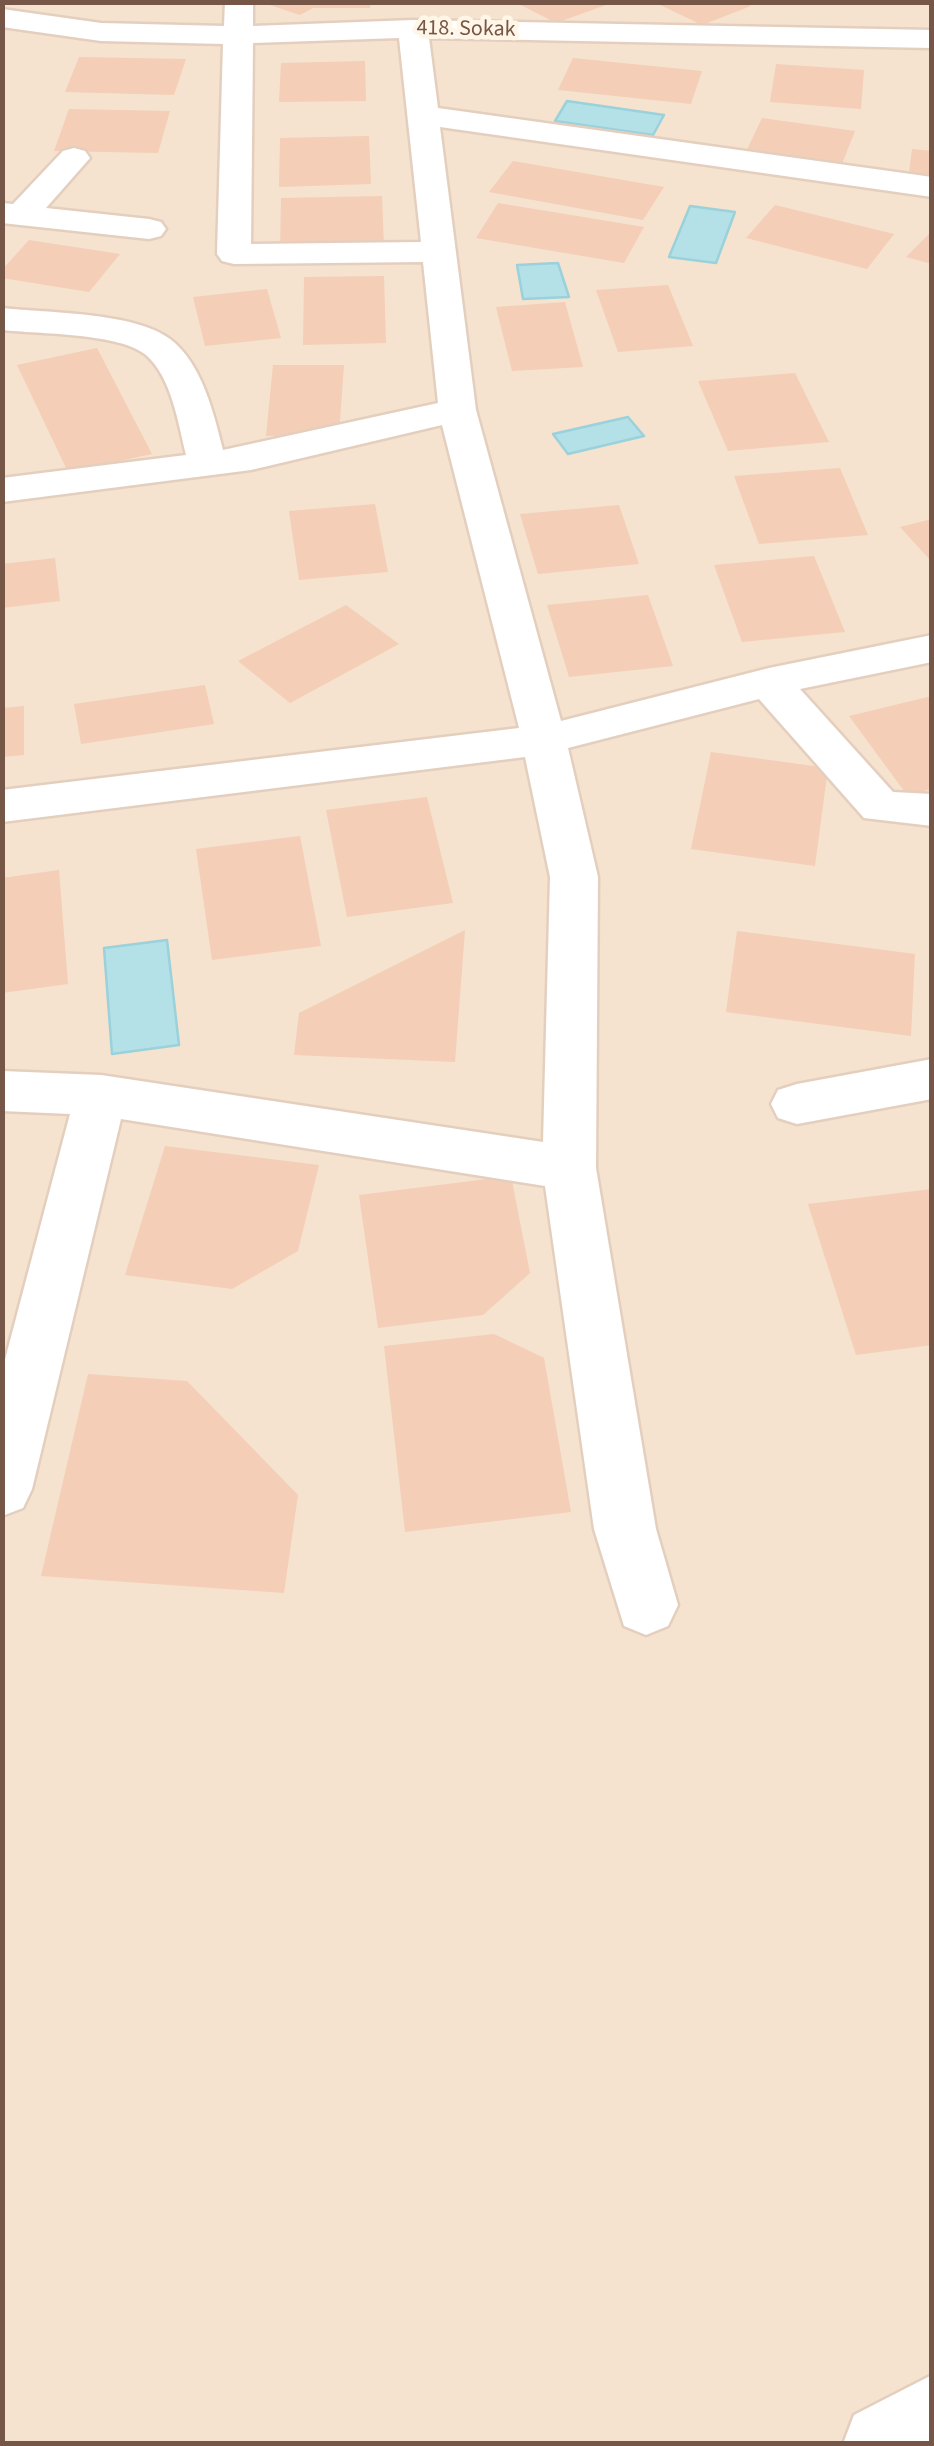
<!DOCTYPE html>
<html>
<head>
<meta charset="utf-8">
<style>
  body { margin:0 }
  #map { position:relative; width:934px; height:2446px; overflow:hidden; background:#fdf2e1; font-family:"Source Sans 3",sans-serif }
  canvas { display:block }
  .frame { position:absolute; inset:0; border:5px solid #765646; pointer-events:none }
</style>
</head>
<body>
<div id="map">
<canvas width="934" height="2446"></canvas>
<div class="frame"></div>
</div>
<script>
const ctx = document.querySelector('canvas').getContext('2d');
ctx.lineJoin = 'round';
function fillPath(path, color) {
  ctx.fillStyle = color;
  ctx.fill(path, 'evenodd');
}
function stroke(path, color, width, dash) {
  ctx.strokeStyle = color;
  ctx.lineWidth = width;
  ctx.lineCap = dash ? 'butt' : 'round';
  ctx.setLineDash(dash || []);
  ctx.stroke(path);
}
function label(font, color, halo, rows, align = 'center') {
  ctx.font = font + ' "Source Sans 3",sans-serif';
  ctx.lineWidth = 9;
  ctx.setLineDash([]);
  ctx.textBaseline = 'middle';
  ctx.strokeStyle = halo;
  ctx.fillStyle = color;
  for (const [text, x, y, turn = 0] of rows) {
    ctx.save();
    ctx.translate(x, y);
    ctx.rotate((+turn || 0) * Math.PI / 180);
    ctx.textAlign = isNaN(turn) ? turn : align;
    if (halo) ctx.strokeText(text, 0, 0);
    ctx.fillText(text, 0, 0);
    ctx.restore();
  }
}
fillPath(new Path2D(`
  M 3,3 L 931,3 L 931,2443 L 3,2443 Z`), '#f5e3cf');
const water = new Path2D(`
  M 567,101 L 664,115 L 653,135 L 555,121 Z
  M 690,206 L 735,212 L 716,263 L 669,257 Z
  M 558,263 L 569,297 L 523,299 L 517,265 Z
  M 628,417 L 644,436 L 568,454 L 553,434 Z
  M 167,940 L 179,1045 L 112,1054 L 104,948 Z`);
fillPath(water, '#b4e1e8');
stroke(water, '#9ad1da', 2.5);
fillPath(new Path2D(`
  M 275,2 L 371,2 L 370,8 L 313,8 L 300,15 L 270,5 Z
  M 515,2 L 602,2 L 606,5 L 556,23 Z
  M 654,2 L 743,2 L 751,6 L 702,25 Z
  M 79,57 L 186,59 L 174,95 L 65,92 Z
  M 573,58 L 702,71 L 691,104 L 558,90 Z
  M 365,61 L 366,101 L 279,102 L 281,63 Z
  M 776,64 L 864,70 L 861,109 L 770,102 Z
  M 69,109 L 170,111 L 158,153 L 54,151 Z
  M 762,118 L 855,131 L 840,169 L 744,156 Z
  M 369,136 L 371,184 L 279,187 L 280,138 Z
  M 912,149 L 932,151 L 932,184 L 908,181 Z
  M 513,161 L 664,187 L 643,220 L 489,192 Z
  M 382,196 L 384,247 L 280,249 L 281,198 Z
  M 498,203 L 644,227 L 624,263 L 476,238 Z
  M 775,205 L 894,234 L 867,269 L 746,238 Z
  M 932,231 L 932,264 L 906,257 Z
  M 29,240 L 120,254 L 89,292 L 2,278 L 2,270 Z
  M 384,276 L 386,343 L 303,345 L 304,277 Z
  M 668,285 L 693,346 L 618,352 L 596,290 Z
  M 267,289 L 281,338 L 205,346 L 193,297 Z
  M 565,302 L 583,367 L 512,371 L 496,307 Z
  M 97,348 L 152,454 L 68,472 L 17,365 Z
  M 273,365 L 344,365 L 339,435 L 266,436 Z
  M 795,373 L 829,442 L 728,451 L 698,381 Z
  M 840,468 L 868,535 L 759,544 L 734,476 Z
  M 375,504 L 388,572 L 299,580 L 289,511 Z
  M 619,505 L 639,564 L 538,574 L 520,514 Z
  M 932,519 L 932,562 L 900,527 Z
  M 814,556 L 845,632 L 742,642 L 714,565 Z
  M 55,558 L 60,601 L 2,608 L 2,564 Z
  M 648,595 L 673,666 L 569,677 L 547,605 Z
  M 346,605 L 399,644 L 290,703 L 238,661 Z
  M 205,685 L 214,724 L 81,744 L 74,704 Z
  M 932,696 L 932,789 L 907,795 L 849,716 Z
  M 24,706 L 24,755 L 2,757 L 2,708 Z
  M 711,752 L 828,768 L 815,866 L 691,849 Z
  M 427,797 L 453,903 L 347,917 L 326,810 Z
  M 300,836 L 321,946 L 212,960 L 196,849 Z
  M 59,870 L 68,984 L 2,993 L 2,878 Z
  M 465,930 L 455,1062 L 294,1055 L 299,1013 Z
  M 737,931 L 915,954 L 911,1036 L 726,1012 Z
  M 165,1146 L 319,1165 L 298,1251 L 232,1289 L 125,1275 Z
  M 511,1176 L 530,1273 L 483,1315 L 378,1328 L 359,1195 Z
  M 932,1189 L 932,1345 L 856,1355 L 808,1204 Z
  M 494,1334 L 544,1358 L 571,1512 L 405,1532 L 384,1346 Z
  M 88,1374 L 187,1381 L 298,1495 L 284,1593 L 41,1576 Z`), '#f4ceb7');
const minor = new Path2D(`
  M 225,2 L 253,2 L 253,26 L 413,20 L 932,30 L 932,48 L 429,38 L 438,108 L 932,177 L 932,197 L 440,127 L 476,410 L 561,721 L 769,668 L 932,635 L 932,662 L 800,689 L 893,792 L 932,794 L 932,826 L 864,818 L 759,699 L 568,748 L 598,877 L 596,1168 L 656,1529 L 678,1605 L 668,1626 L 646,1635 L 624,1626 L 594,1529 L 545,1186 L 121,1119 L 32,1489 L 23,1508 L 2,1516 L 2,1371 L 70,1114 L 2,1111 L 2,1071 L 101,1075 L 543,1142 L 550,877 L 525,757 L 2,822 L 2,790 L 519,728 L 442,425 L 251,470 L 2,502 L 2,478 L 186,455 C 178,423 172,378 146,355 C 120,333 38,334 2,330 L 2,308 C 48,313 134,312 170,339 C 202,363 214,414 223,450 L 438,403 L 423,262 L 234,264 L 222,261 L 217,254 L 223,44 L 101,41 L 2,27 L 2,9 L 101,23 L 224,26 ZM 399,38 L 421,242 L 251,244 L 253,43 Z
  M 74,148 L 85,151 L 90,158 L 46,208 L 149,219 L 161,222 L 166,229 L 161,236 L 149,239 L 2,223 L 2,203 L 13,204 L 63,151 Z
  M 932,1059 L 932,1099 L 797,1124 L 778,1118 L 771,1104 L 778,1090 L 797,1084 Z
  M 932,2375 L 932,2444 L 843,2444 L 854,2415 Z`);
stroke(minor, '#e4cfbf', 5);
fillPath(minor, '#fff');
label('22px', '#765646', '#fff6e8', [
  ["418. Sokak",466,30,1]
]);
</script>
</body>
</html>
